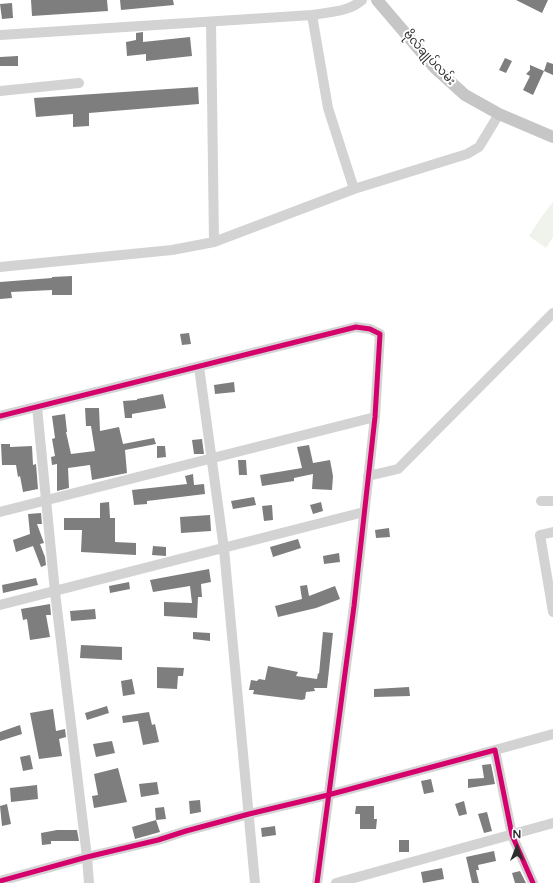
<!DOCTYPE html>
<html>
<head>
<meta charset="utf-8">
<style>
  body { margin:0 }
  #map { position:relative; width:553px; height:883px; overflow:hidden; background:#fff; font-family:"Varela Round",sans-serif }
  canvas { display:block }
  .north { position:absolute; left:497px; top:827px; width:40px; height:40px; -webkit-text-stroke:3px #fff; paint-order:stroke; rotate:0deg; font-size:11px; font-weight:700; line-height:16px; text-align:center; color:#2e2e2e }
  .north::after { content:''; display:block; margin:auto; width:14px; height:18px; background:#2e2e2e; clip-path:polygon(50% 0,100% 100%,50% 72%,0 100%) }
</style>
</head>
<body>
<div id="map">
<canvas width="553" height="883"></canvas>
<div class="north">N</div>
</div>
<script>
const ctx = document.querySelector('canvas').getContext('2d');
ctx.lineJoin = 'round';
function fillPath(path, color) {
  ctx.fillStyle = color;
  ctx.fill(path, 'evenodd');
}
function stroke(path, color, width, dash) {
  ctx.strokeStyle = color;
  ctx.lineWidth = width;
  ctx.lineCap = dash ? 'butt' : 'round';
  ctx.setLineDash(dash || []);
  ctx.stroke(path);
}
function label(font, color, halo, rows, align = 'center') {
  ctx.font = font + ' "Varela Round","Noto Sans Myanmar",sans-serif';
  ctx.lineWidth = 4;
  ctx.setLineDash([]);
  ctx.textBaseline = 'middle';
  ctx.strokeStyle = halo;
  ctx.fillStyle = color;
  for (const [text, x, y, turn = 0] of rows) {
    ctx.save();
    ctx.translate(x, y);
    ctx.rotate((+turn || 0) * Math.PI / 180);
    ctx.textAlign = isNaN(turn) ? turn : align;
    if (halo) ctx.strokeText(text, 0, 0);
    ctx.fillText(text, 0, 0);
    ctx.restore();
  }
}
fillPath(new Path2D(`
  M 553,202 L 553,237 L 546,248 L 529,236 L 542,216 Z`), '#f0f3ec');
fillPath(new Path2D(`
  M 31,0 L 107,0 L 108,11 L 32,16 Z
  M 120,0 L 173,0 L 174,5 L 121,10 Z
  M 516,0 L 548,0 L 542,13 Z
  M 12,3 L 13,18 L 2,19 L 0,4 Z
  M 143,32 L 143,42 L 190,37 L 192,56 L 146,61 L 146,54 L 127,56 L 126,42 L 136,40 L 136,33 Z
  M 18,56 L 18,66 L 0,66 L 0,57 Z
  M 505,58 L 512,61 L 506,73 L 499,70 Z
  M 547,62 L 553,64 L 553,75 L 544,71 Z
  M 530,65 L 544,71 L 533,95 L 523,90 L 530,76 L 526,74 L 530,70 Z
  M 198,87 L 199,104 L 89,113 L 89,126 L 73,127 L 73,114 L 36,117 L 34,98 Z
  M 72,276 L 72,295 L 52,295 L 52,290 L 11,292 L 12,298 L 0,299 L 0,282 L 52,278 L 52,277 Z
  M 189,333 L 191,344 L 182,345 L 180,334 Z
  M 234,382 L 235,392 L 215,394 L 214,385 Z
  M 163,394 L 166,408 L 132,414 L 132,418 L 125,418 L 123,401 L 137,400 L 137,399 Z
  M 85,408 L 99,408 L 100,431 L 119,427 L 123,444 L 154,438 L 156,444 L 125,450 L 127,473 L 92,480 L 90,465 L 68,468 L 69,488 L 57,491 L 57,464 L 52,465 L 51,457 L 55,456 L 52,439 L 55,438 L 52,416 L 65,414 L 67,432 L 66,432 L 71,454 L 95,451 L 91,426 L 86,426 Z
  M 202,439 L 204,454 L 194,454 L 192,440 Z
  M 1,444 L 10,444 L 10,447 L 32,446 L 33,465 L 36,464 L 38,489 L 23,492 L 20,476 L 18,477 L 16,465 L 2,465 Z
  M 309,445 L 313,463 L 330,460 L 333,476 L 332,490 L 312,489 L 313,474 L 294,478 L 294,481 L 262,486 L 260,475 L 302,468 L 297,447 Z
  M 157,446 L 165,446 L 166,457 L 157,458 Z
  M 238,460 L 246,460 L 247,475 L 239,475 Z
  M 193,474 L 194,485 L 204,484 L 205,494 L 147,501 L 147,504 L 134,505 L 132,490 L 187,484 L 185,476 Z
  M 254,497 L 256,505 L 233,509 L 231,501 Z
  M 109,502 L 110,518 L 115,518 L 115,542 L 136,543 L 136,555 L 81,552 L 82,530 L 64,530 L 64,518 L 100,518 L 100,503 Z
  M 321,502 L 323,511 L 313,514 L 310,505 Z
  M 272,505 L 273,520 L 264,521 L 262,506 Z
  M 41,513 L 42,524 L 37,524 L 44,543 L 40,544 L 45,557 L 46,565 L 41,567 L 33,546 L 16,552 L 13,540 L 30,534 L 28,514 Z
  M 210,515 L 211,531 L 181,533 L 180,517 Z
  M 389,528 L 390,537 L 376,538 L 375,530 Z
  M 298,539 L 301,548 L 273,557 L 270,547 Z
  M 153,546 L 166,547 L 166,556 L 152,555 Z
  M 339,553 L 340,562 L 324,564 L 323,556 Z
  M 209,569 L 211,582 L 201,584 L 202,597 L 198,597 L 197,618 L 164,616 L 164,602 L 192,603 L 190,586 L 153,592 L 150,580 Z
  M 36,578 L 38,585 L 3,593 L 2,585 Z
  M 129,582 L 130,589 L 110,593 L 109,586 Z
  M 307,585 L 309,596 L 335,586 L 340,599 L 316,608 L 278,617 L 275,606 L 302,599 L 300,586 Z
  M 50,604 L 51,615 L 46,615 L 50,637 L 30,640 L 27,619 L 23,620 L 21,609 Z
  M 95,609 L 96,619 L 71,621 L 70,611 Z
  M 193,632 L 210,633 L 210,641 L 193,639 Z
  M 323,632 L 333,633 L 327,688 L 314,688 L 315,691 L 306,692 L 305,699 L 302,700 L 253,694 L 254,690 L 249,690 L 251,680 L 257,681 L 259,679 L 265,680 L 268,666 L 298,672 L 296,676 L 317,679 L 318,673 L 319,674 Z
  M 81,645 L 122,647 L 122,660 L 80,658 Z
  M 157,667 L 184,668 L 183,676 L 178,676 L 177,689 L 157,688 Z
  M 132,679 L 135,694 L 123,696 L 121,681 Z
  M 409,687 L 410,696 L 374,697 L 374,689 Z
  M 107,706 L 109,713 L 87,720 L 85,713 Z
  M 53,709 L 56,731 L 65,729 L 66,737 L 59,739 L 62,756 L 39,759 L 30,713 Z
  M 149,712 L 152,725 L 155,724 L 159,742 L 143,745 L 138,721 L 123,723 L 122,716 Z
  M 20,725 L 22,734 L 0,741 L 0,732 Z
  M 112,741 L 115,753 L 96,757 L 93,744 Z
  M 30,755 L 33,769 L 23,771 L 20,757 Z
  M 491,764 L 495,784 L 468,788 L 468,779 L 484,778 L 482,765 Z
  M 118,768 L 127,802 L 94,808 L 92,796 L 98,795 L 94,774 Z
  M 431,779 L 434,792 L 424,794 L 421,781 Z
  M 157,782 L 159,794 L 141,797 L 139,784 Z
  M 37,785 L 38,799 L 11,802 L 10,788 Z
  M 200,800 L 201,812 L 190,814 L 189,801 Z
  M 464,801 L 467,814 L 459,816 L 455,804 Z
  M 7,804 L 11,824 L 2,826 L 0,806 Z
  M 356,806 L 374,806 L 374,819 L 377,819 L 376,829 L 360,829 L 360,814 L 355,814 Z
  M 164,807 L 166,819 L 156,820 L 155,808 Z
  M 487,812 L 492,831 L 484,833 L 478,814 Z
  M 156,820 L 160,832 L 135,839 L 132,827 Z
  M 275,826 L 276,835 L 262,837 L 261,828 Z
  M 77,830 L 79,841 L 51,841 L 51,844 L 42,845 L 41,833 L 57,830 Z
  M 399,840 L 409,840 L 409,852 L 399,852 Z
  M 494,851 L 496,861 L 478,865 L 479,870 L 476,870 L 479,883 L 472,883 L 466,857 Z
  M 442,868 L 444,879 L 423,883 L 421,872 Z
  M 520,871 L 526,883 L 515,883 L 512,873 Z`), '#7e7e7e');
stroke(new Path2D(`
  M 312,15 L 328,108 L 354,189
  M 211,22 L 214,242
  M 0,35 L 312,15 C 329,12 349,12 362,0
  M 0,91 L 79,83
  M 0,267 L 172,250 L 214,242 L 354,189 L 467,154 L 479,147 L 499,114
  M 199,367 L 224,549 L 255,883
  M 37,407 L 55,592 L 87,857 L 89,883
  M 0,416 L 356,327 L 370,329 L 380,334 L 375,417 L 354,606 L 317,883
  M 368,476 L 398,469 L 553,313
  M 541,501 L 553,501
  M 0,512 L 375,417
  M 553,532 L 540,535 L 553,612
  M 0,605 L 364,512
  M 495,750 L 553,734
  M 0,881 L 87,857 L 158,840 L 186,831 L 249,814 L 328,795 L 495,750 L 512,835 L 533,883
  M 336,883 L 553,823`), '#d3d3d3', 10);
stroke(new Path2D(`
  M 377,0 L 435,68 L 465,95 L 499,114 L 553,137`), '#c6c6c6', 12);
stroke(new Path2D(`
  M 0,416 L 356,327 L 370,329 L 380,334 L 375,417 L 354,606 L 317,883
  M 0,881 L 87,857 L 158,840 L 186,831 L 249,814 L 328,795 L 495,750 L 512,835 L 533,883`), '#d6006c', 5);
label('12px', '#2e2e2e', '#fff', [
  ["ဗိုလ်ချုပ်လမ်း",429,58,47]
]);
</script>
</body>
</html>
